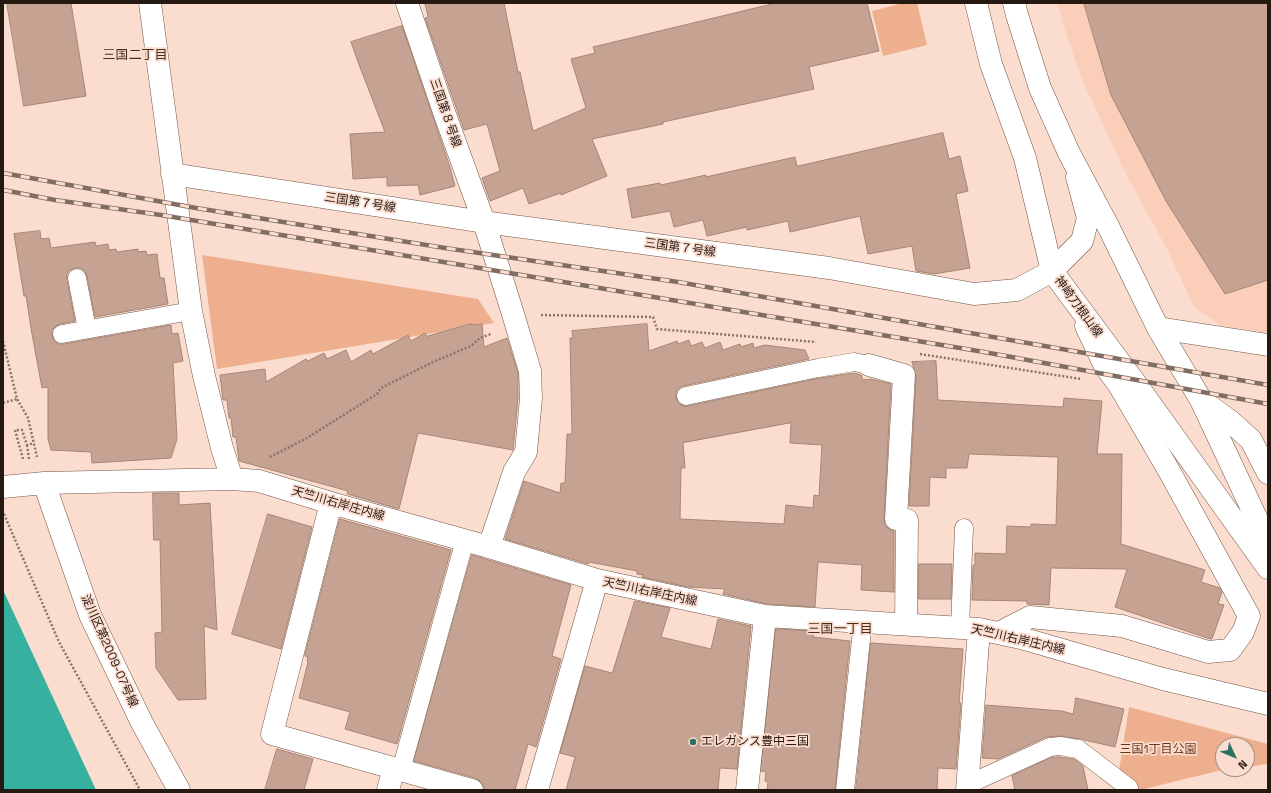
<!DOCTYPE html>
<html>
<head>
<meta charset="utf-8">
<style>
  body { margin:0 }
  #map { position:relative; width:1271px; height:793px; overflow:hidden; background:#fbddcf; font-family:"Space Grotesk",sans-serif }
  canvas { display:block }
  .frame { position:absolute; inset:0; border:4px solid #251912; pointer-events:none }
  .north { position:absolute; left:1215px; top:737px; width:40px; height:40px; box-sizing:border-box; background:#fbddcf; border:1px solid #a58f83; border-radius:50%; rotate:134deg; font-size:11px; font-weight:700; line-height:16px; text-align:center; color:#251912 }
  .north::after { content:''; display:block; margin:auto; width:14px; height:18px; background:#2b7166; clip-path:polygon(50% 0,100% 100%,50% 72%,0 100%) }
</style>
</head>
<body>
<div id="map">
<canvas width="1271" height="793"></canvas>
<div class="frame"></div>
<div class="north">N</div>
</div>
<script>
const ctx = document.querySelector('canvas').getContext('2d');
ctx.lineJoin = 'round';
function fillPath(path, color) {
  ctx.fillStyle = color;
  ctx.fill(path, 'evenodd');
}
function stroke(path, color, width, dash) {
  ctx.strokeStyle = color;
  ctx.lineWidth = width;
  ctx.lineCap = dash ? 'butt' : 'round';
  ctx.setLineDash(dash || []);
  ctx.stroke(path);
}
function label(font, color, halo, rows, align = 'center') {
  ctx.font = font + ' "Space Grotesk","Noto Sans JP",sans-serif';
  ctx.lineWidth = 3.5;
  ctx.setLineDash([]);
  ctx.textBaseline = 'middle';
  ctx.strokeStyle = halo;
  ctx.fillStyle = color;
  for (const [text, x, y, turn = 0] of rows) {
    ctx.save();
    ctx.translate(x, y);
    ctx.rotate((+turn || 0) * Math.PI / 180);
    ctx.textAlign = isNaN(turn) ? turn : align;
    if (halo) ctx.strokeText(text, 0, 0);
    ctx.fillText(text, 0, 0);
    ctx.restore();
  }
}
fillPath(new Path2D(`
  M 1058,3 L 1268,3 L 1268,333 L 1220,325 L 1194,307 L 1167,249 L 1127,176 L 1084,84 L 1066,34 Z`), '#faceb8');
fillPath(new Path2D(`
  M 903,3 L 917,3 L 927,45 L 883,56 L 872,11 Z
  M 202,255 L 478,299 L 494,323 L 217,369 Z
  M 1129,707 L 1268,744 L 1268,764 L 1247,767 L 1247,745 L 1223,745 L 1223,769 L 1229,769 L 1218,771 L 1140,790 L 1119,771 Z`), '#eeaf8f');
fillPath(new Path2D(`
  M 3,590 L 96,790 L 3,790 Z`), '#36b09f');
const building = new Path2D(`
  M 7,3 L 71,3 L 86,96 L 24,106 Z
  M 425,3 L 504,3 L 518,72 L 520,72 L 533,131 L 586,108 L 571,59 L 595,53 L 593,47 L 776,3 L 867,3 L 879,51 L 809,67 L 814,89 L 663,122 L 663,124 L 592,139 L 607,176 L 561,195 L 561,193 L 529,204 L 523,188 L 490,201 L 482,178 L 500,171 L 487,124 L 464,130 L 425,18 L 428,17 Z
  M 1084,3 L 1268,3 L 1268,280 L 1225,294 L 1166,201 L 1111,95 Z
  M 402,26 L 449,164 L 455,186 L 420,195 L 418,185 L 387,186 L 387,177 L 353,179 L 350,134 L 385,132 L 358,62 L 351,42 Z
  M 943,133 L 949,159 L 960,156 L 968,191 L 956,194 L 970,268 L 934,274 L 916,271 L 912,246 L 868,254 L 860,216 L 790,232 L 788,221 L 747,230 L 747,227 L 707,236 L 703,220 L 674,227 L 670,211 L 632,218 L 627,189 L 660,183 L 661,185 L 706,175 L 706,177 L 795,157 L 797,166 Z
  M 40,231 L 41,239 L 49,238 L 51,248 L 95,242 L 96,246 L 108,244 L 109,250 L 116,249 L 117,252 L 138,249 L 138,252 L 146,251 L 147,255 L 157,254 L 160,278 L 164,278 L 168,304 L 95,317 L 87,276 L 85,271 L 81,268 L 75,268 L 70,270 L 67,274 L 67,280 L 75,321 L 60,324 L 56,326 L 52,330 L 52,335 L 54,341 L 59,344 L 64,344 L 171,325 L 172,334 L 178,333 L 183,361 L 173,363 L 177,439 L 171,458 L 92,463 L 91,452 L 51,450 L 48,439 L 48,387 L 42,388 L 32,334 L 26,296 L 24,296 L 14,234 Z
  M 471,324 L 471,325 L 482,324 L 484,347 L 507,338 L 518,373 L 518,398 L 513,450 L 418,433 L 399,509 L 347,494 L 348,491 L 239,461 L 236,437 L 233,437 L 231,418 L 229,418 L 227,400 L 223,400 L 220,375 L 265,369 L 266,382 L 306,359 L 308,361 L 324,353 L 327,359 L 346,350 L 351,362 L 371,350 L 373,354 L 408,335 L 411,341 L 425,333 L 427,336 Z
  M 647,324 L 649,351 L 677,341 L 678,344 L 689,340 L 691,346 L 702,342 L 705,348 L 720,342 L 723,350 L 740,344 L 741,347 L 753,343 L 754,348 L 765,345 L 805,350 L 809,359 L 683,386 L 679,388 L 676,392 L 676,398 L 678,403 L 683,406 L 688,406 L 820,378 L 854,373 L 861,375 L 863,380 L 871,379 L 891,384 L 884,518 L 885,525 L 889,529 L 894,531 L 894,592 L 861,590 L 862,565 L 818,562 L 815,607 L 767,604 L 723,594 L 725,589 L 688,587 L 642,577 L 643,575 L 637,574 L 637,571 L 589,562 L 588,564 L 505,539 L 524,481 L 560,493 L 561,483 L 565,483 L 567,434 L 572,434 L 570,338 L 573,338 L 572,331 ZM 791,423 L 790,443 L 822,445 L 819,496 L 814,495 L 813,508 L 786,505 L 784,524 L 680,519 L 681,468 L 685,468 L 683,443 Z
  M 936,361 L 938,400 L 1063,407 L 1064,398 L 1102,401 L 1097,454 L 1122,454 L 1121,544 L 1205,570 L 1201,582 L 1220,588 L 1222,592 L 1218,604 L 1224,605 L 1212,639 L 1210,639 L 1115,607 L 1127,569 L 1051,568 L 1049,605 L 1027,604 L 1027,601 L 972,600 L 973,565 L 975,565 L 975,553 L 1006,554 L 1007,526 L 1031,527 L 1031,524 L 1056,525 L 1058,457 L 969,454 L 967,468 L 946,468 L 946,478 L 930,477 L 929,506 L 909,506 L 916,376 L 912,362 Z
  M 153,493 L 179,493 L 179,505 L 210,503 L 217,630 L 204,626 L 206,699 L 178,700 L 156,668 L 155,633 L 162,632 L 160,540 L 154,540 Z
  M 268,514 L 312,527 L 281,649 L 232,634 Z
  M 340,519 L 451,550 L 397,744 L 345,729 L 350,712 L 299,698 L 308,662 L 307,661 L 308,657 L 305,656 Z
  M 472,555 L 571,585 L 552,656 L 561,659 L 536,747 L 528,744 L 515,790 L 484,790 L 484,787 L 481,782 L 475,778 L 414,761 Z
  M 919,564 L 952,564 L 951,599 L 919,599 Z
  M 635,601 L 670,608 L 661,637 L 711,649 L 718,619 L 751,626 L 737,769 L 720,768 L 718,790 L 566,790 L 575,757 L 560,753 L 585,666 L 612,673 Z
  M 776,629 L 814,631 L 813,637 L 850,641 L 835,790 L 767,790 L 768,782 L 765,781 L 766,772 L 761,771 Z
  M 871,643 L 963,649 L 959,703 L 961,703 L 956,769 L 938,768 L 937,790 L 856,790 Z
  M 1076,698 L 1124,709 L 1115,747 L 1080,739 L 1059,736 L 1046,737 L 998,759 L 982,758 L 986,705 L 1062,711 L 1073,714 Z
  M 277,749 L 313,759 L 304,790 L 265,790 Z
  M 1053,757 L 1060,757 L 1074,759 L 1083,766 L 1088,790 L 1015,790 L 1012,776 Z`);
fillPath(building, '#c5a291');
stroke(building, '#a78675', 1);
const lane = new Path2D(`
  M 77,278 L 87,329
  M 62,334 L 191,311
  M 686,396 L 818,368 L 854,362 L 869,365
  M 960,627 L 964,528
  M 401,770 L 465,540
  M 967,785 L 1050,747 L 1060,746 L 1078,749 L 1129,788
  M 845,790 L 863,621`);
const street = new Path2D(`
  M 150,3 L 191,311 L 204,376 L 222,448 L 232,479
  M 407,3 L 444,112 L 484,222 L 513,314 L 530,371 L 531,398 L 526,452 L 514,472 L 489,547
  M 172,174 L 484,222 L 829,268 L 974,294 L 1017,290 L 1052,271 L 1082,241 L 1088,218 L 1077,177
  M 1158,328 L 1268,345
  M 869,365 L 904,375 L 896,519 L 907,520 L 906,624
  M 1201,400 L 1230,421 L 1251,440 L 1268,473
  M 44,483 L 90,615 L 142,723 L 179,790
  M 3,487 L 44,483 L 232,479 L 259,481 L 331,503 L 489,547 L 597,580 L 765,616 L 979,629 L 1021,638 L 1163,679 L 1268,704
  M 331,503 L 272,734 L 472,790
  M 999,633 L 1030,617 L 1122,626 L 1208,652 L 1230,650 L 1243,632 L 1249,616 L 1168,469 L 1119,385 L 1105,366 L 1086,326
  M 388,790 L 394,768
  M 537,790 L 597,580
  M 747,790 L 765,616
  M 967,790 L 979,629`);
const secondary = new Path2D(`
  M 976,3 L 991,64 L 1025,158 L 1052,271 L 1139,388 L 1268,568
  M 1014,3 L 1017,15 L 1040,88 L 1069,153 L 1109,228 L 1158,328 L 1201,400 L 1268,543`);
stroke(lane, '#735445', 19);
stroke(street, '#735445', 23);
stroke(secondary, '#735445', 23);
stroke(new Path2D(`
  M 541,315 L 653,317 L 657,329 L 816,342
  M 3,341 L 17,399 L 28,418 L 37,457
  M 920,354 L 1081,379
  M 3,403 L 17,399
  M 27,445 L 29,459
  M 270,457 L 307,438 L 377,394 L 381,388 L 435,361 L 471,346 L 480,338 L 491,334
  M 23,459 L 15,430 L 22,430 L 27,445 L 34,443
  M 4,514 L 59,642 L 140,790`), '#89746a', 2.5, [2, 2]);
stroke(lane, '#fff', 18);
stroke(street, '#fff', 22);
stroke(secondary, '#fff', 22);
const rail = new Path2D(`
  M 3,173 L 196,208 L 445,248 L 678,282 L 1268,385
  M 3,190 L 55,200 L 161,215 L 984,352 L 1268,404`);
stroke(rail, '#806d63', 4.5);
stroke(rail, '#fbddcf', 3, [9]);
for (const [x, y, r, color] of [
  [693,742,4,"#2b7166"]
]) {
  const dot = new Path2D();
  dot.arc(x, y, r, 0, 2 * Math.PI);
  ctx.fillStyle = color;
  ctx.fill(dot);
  stroke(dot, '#fbddcf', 1.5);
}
label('12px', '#251912', '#fbddcf', [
  ["三国第８号線",445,113,71],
  ["三国第７号線",360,203,9],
  ["三国第７号線",680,248,8],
  ["神崎刀根山線",1078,307,54],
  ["天竺川右岸庄内線",338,504,16],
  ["天竺川右岸庄内線",650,592,12],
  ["天竺川右岸庄内線",1018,640,13],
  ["淀川区第2009-07号線",109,651,66]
]);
label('12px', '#251912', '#fbddcf', [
  ["エレガンス豊中三国",701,742]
], 'left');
label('12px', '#69361a', '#fbddcf', [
  ["三国1丁目公園",1158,750]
]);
label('13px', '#482d1e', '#fbddcf', [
  ["三国二丁目",135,55],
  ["三国一丁目",840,629]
]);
</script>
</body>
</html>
